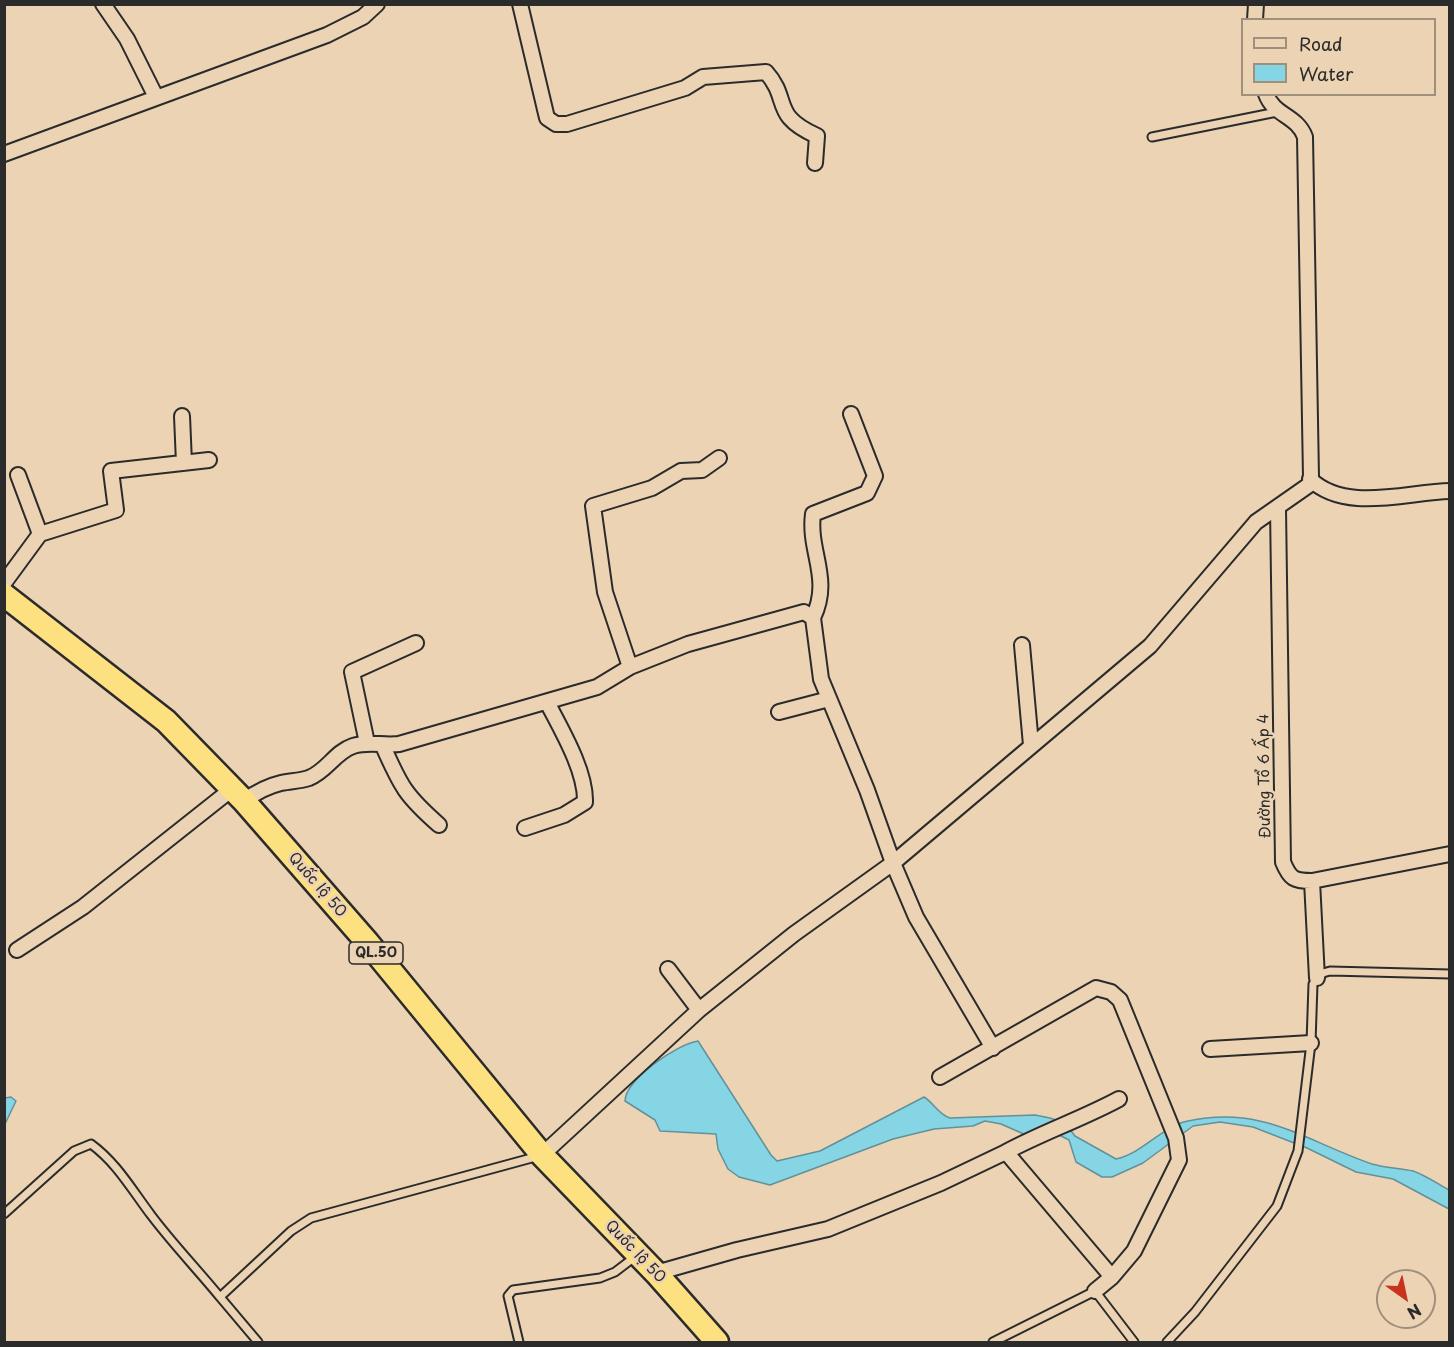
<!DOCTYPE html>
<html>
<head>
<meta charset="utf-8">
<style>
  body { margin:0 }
  #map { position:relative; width:1454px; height:1347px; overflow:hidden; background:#ecd3b4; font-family:"Playpen Sans",sans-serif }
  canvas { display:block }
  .frame { position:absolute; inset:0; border:6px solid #2b2b2b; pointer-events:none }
  .legend { position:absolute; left:1241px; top:18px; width:195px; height:78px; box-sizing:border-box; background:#ecd3b4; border:2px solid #9f907d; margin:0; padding:8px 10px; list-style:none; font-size:18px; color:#2b2b2b }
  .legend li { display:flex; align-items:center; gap:12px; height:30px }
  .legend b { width:30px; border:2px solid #9f907d }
  .north { position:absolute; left:1376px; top:1269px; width:60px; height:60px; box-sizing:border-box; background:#ecd3b4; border:2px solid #9f907d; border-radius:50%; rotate:147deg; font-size:16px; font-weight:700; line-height:24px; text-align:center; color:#2b2b2b }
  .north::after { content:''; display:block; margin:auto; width:21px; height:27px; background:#c8321e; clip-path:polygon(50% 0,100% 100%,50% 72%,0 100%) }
</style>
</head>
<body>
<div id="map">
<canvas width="1454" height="1347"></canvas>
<div class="frame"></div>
<ul class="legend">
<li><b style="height:8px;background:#ecd3b4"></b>Road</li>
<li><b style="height:16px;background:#86d5e4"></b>Water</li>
</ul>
<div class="north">N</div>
</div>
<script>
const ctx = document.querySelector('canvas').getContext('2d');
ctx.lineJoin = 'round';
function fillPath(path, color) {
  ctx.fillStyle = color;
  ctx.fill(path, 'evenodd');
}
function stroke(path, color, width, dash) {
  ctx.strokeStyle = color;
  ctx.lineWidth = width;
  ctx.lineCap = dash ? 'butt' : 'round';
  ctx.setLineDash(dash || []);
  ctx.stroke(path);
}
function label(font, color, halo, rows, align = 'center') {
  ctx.font = font + ' "Playpen Sans",sans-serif';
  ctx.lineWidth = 5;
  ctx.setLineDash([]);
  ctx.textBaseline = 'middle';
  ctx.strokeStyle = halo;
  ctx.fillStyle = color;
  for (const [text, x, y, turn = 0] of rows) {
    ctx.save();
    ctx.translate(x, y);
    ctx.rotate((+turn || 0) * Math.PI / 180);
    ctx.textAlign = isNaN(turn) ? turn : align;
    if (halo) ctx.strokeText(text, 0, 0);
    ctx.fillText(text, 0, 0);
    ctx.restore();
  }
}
const water = new Path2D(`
  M 698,1041 L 771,1155 L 777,1161 L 820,1151 L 924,1097 C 934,1103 938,1114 950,1118 L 1035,1115 L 1050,1118 L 1065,1123 L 1075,1136 L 1116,1159 C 1145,1152 1162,1126 1188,1121 C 1264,1105 1305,1141 1372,1164 C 1385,1168 1400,1168 1413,1171 C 1425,1175 1438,1184 1449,1190 L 1449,1209 L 1393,1179 L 1356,1172 L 1307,1148 L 1253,1127 L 1220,1122 L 1193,1126 L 1143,1163 L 1112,1177 L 1102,1177 L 1076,1162 L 1069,1140 L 1047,1129 L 1026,1135 L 1001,1124 L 985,1121 L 973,1126 L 934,1129 L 893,1139 L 770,1185 L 739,1177 L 728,1169 L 718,1149 L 716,1134 L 660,1131 L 655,1120 L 625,1101 C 626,1079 677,1044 698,1041 Z
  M 11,1097 L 16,1101 L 5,1124 L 5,1098 Z`);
fillPath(water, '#86d5e4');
stroke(water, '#62919a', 1.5);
const service = new Path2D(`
  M 1152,137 L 1277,112
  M 4,1214 L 74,1151 L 91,1144 C 117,1163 132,1190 151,1215 C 172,1243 197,1269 220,1297 L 291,1231 L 311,1218 L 539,1156
  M 220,1297 L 258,1342
  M 519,1342 L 508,1296 L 513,1290 L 600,1278 L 615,1272 L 636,1256
  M 993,1342 L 1095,1291 L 1134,1342
  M 1167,1342 L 1195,1312 L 1277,1206 L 1298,1151 L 1311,1043 L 1313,984 L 1323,973 L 1330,971 L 1450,974`);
const minor = new Path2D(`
  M 103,4 L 127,39 L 156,97
  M 520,4 L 547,118 L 556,124 L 567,124 L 685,88 L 703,77 L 766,72 C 791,100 770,115 817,136 L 815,163
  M 1255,20 L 1256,4
  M 4,154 L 327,35 L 363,17 L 377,4
  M 182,416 L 184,463
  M 18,475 L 40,534
  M 1310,479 C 1345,513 1406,492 1450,491
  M 1278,508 L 1283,862 C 1290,879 1294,881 1312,881 L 1450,854
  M 4,583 L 40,534 L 116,510 L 111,471 L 209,460
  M 813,618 C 832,578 808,552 813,514 L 867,493 L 875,476 L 851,414
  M 1022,645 L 1031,745
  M 630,667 L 605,592 L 593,506 L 652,488 L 681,471 L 702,470 L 719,458
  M 779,712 L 829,699
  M 367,743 L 352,672 L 416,643
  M 383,746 C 401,787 406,796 439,825
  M 244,801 C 255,793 268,786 281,783 C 290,781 300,781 309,778 C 327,771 335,752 353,746 C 369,741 383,746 399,744 L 597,687 L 630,667 L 688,644 L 804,612 L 813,618 L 821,679 L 867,790 L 893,863 L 916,917 L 993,1048
  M 525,828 L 564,815 L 585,802 C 586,771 561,729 547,702
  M 1312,881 L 1317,978
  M 17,950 L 83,907 L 232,789
  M 668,969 L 699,1010
  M 1210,1049 L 1311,1043
  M 940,1077 L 1096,988 L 1111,992 L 1120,1000 L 1176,1138 L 1179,1160 L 1134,1251 L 1112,1277 L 1095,1291
  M 1006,1152 C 1043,1132 1082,1119 1119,1099
  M 542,1155 L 699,1010 L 794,934 L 893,863 L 1150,646 L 1256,522 L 1309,485 L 1311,477 L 1305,137 C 1297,115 1274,116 1266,94
  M 656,1273 L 737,1250 L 828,1229 L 941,1183 L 1006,1152 L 1112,1277`);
const trunk = new Path2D(`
  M 4,595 L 166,721 L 244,801 L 368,943 L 542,1155 L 656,1273 L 717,1342`);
stroke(service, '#2b2b2b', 11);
stroke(minor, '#2b2b2b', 18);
stroke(trunk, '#2b2b2b', 27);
stroke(service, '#ecd3b4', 7);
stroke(minor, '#ecd3b4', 14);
stroke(trunk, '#fde080', 22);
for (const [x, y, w] of [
  [376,953,54]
]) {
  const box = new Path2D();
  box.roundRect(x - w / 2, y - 11, w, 22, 4.5);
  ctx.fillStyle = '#ecd3b4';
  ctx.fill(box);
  stroke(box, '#2b2b2b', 1.5);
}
label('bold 14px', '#2b2b2b', null, [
  ["QL.50",376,953]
]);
label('15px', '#2b2b2b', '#ecd3b4', [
  ["Đường Tổ 6 Ấp 4",1265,776,-91],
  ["Quốc lộ 50",317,885,49],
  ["Quốc lộ 50",635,1252,46]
]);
</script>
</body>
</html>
